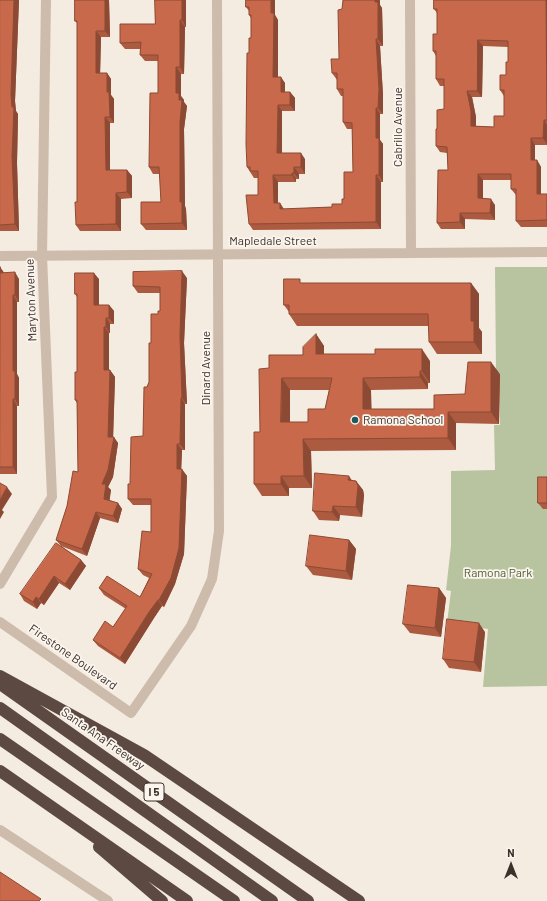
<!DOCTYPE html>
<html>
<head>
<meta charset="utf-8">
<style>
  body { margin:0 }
  #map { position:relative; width:547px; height:901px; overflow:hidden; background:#f4ebe1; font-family:Barlow,sans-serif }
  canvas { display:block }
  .north { position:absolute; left:491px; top:845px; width:40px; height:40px; -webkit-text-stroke:3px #fbf5ee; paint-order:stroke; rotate:0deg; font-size:11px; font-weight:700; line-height:16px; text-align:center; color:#3b302b }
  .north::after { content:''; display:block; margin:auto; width:14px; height:18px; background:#3b302b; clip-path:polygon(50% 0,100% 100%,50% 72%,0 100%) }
</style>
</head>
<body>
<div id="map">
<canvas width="547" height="901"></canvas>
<div class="north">N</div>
</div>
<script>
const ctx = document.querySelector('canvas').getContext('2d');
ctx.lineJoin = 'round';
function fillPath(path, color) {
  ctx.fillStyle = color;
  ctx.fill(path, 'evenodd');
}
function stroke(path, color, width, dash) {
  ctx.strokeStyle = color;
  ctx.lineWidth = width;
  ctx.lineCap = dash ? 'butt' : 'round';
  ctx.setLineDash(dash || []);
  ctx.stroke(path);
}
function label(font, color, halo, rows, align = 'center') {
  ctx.font = font + ' Barlow,sans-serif';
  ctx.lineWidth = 3.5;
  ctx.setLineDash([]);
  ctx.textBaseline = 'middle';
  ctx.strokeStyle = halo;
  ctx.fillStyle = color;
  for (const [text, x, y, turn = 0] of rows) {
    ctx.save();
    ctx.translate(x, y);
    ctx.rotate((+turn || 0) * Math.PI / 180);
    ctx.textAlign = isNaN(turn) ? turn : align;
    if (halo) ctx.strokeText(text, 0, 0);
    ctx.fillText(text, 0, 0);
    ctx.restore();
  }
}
fillPath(new Path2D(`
  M 495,267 L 547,267 L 547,686 L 483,687 L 488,629 L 447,623 L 451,591 L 446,590 L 451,546 L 451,471 L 495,470 L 494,425 L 500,425 L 500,373 L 496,372 Z`), '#b8c4a0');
stroke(new Path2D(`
  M 410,0 L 411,253
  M 0,256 L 547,252
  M 0,584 L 52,497 L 42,256 L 46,0
  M 0,622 L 131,713 L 191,626 L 212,579 L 219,531 L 217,0`), '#cdbbac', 10);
stroke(new Path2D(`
  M 0,830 L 108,901`), '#cdbbac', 10);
stroke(new Path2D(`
  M 0,676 L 144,755 L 359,901
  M 0,684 L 308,901
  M 0,708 L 272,901
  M 0,739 L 234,901
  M 0,771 L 187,901
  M 99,847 L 162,901`), '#5c4a42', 12);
fillPath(new Path2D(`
  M 0,0 L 19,0 L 15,101 L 16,111 L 18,114 L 17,163 L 19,231 L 0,231 Z
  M 75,0 L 109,0 L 110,37 L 101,37 L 100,73 L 107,73 L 111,79 L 111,95 L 114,99 L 114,123 L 110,123 L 110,170 L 127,170 L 132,176 L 132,198 L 121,199 L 121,231 L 80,231 L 76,225 L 77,202 L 77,23 L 75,21 Z
  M 186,0 L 186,27 L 185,27 L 184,74 L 181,74 L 181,96 L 184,100 L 184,102 L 187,106 L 184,129 L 185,206 L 186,209 L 187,230 L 146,230 L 141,224 L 161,202 L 160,174 L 153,174 L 149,167 L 158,93 L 158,61 L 145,61 L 140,55 L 140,49 L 125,49 L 120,43 L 155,24 Z
  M 275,0 L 275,15 L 278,20 L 278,77 L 285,83 L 285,92 L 290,92 L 295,98 L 295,111 L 282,111 L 282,153 L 305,159 L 305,174 L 299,174 L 299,179 L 296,179 L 296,182 L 278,182 L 278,203 L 280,203 L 284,209 L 332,207 L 342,204 L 353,172 L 352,129 L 347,129 L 343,122 L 343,96 L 341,96 L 337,89 L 337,80 L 332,73 L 339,59 L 380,0 L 380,5 L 382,8 L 383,46 L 380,46 L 383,95 L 383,114 L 380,114 L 380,140 L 383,144 L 383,182 L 381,182 L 381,229 L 253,230 L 249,224 L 258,195 L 258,178 L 254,178 L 247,167 L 249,53 L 251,38 L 251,18 L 249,15 L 249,11 L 246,7 Z
  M 547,0 L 547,145 L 535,145 L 535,160 L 537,160 L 541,167 L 541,194 L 547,194 L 547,227 L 521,227 L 516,221 L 516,195 L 511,189 L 511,180 L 483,180 L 483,198 L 495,205 L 495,220 L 465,219 L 465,229 L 441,229 L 437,223 L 448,170 L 447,153 L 440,152 L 436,146 L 437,129 L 444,109 L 444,86 L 440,86 L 436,79 L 436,56 L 433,51 L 437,34 L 437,13 L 434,9 ZM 483,46 L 508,47 L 508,62 L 506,75 L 500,90 L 504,96 L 504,116 L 494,127 L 476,126 L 476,117 L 472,97 L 482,97 Z
  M 0,267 L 4,273 L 19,279 L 19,302 L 17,302 L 17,374 L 19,378 L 19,406 L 17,406 L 17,474 L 0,474 Z
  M 187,278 L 184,343 L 187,404 L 185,404 L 185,450 L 182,450 L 181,469 L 187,476 L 184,554 L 175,584 L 164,607 L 162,606 L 154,618 L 125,664 L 98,646 L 93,640 L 113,627 L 126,609 L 104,595 L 99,588 L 140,597 L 149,578 L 143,575 L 138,569 L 151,532 L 151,505 L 133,505 L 128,499 L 130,484 L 143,436 L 147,387 L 149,382 L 151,343 L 158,314 L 160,311 L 160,293 L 138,293 L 133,286 Z
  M 99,279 L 99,305 L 109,305 L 114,311 L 114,324 L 110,324 L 110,333 L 109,333 L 109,370 L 110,370 L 115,377 L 113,437 L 118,443 L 113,477 L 108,487 L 111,490 L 109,500 L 118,503 L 122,509 L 118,523 L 100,518 L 87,556 L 61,546 L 81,560 L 86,566 L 70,590 L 59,583 L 44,605 L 41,603 L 37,609 L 24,601 L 20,594 L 61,546 L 56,540 L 78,472 L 77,403 L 75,400 L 77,372 L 77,297 L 75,294 Z
  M 302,283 L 471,283 L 479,294 L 479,328 L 482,332 L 482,354 L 437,354 L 429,342 L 429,326 L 297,326 L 289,314 L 289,312 L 284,305 Z
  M 316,334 L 324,346 L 324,354 L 430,361 L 430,383 L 428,383 L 428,389 L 371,390 L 371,409 L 434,409 L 465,394 L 500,374 L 499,424 L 456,423 L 456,450 L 311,451 L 312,488 L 289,488 L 289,496 L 262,496 L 254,484 L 260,432 L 269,368 L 303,355 ZM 290,390 L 329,390 L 325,409 L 308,422 L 290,422 Z
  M 547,477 L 547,509 L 543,509 L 538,503 Z
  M 352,480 L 356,481 L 363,490 L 364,495 L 362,517 L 340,515 L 339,521 L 319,520 L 313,511 Z
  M 349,540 L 356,549 L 352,580 L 313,575 L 306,566 Z
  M 439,588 L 446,598 L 441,637 L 410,633 L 403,624 Z
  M 485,632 L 481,672 L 449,668 L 443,659 Z`), '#ac5a40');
fillPath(new Path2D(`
  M 14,0 L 19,0 L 15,101 L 16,111 L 18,114 L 17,163 L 19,231 L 15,224 L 12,157 L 12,107 L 11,95 Z
  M 105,0 L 109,0 L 110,37 L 105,31 Z
  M 182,0 L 186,0 L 186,27 L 182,20 Z
  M 271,0 L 275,0 L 275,15 L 278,20 L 278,83 L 273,77 Z
  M 375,0 L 380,0 L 380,5 L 382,8 L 383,46 L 378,39 Z
  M 546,0 L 547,0 L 547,92 Z
  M 180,20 L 185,27 L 184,74 L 180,67 Z
  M 96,31 L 101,37 L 100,79 L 96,73 Z
  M 376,39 L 380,46 L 383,95 L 383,114 L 378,108 Z
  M 478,40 L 483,46 L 482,97 L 477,91 Z
  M 176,67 L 181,74 L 181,96 L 184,100 L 184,102 L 187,106 L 184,129 L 185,206 L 186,209 L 187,230 L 182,223 L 180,202 L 179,100 L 176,93 Z
  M 107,73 L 111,79 L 111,95 L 114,99 L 114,123 L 110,117 L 107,92 Z
  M 281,77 L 285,83 L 285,98 L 281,92 Z
  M 467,91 L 472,97 L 476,117 L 476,133 L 471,126 Z
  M 290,92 L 295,98 L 295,111 L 290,105 Z
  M 278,105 L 282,111 L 282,160 L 277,153 Z
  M 376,108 L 380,114 L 380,140 L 383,144 L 383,182 L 379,175 L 376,138 Z
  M 105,117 L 110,123 L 110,177 L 106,170 Z
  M 544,120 L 547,125 L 547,144 L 543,138 Z
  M 531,138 L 535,145 L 535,167 L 531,160 Z
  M 301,153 L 305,159 L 305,174 L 301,167 Z
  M 537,160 L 541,167 L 541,201 L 537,194 Z
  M 294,167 L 299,174 L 299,179 L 294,173 Z
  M 127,170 L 132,176 L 132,198 L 127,192 Z
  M 292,173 L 296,179 L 296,182 L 292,175 Z
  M 478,174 L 483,180 L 483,205 L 478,198 Z
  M 273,175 L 278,182 L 278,210 L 274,203 Z
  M 376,175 L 381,182 L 381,229 L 376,222 Z
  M 116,193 L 121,199 L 121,231 L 116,224 Z
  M 491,199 L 495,205 L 495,220 L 490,213 Z
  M 280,203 L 284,210 L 280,209 Z
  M 460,213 L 465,219 L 465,229 L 460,222 Z
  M 0,267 L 5,274 L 0,273 Z
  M 182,271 L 187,278 L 184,343 L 187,404 L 182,398 L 180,336 Z
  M 15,272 L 19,279 L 19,302 L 15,295 Z
  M 94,273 L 99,279 L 99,311 L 94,305 Z
  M 471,283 L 479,294 L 479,328 L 482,332 L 482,354 L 474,342 L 471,321 Z
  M 13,295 L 17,302 L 17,374 L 19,378 L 19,406 L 15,399 L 13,371 Z
  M 109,305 L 114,311 L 114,324 L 109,318 Z
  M 106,318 L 110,324 L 110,333 L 106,327 Z
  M 104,327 L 109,333 L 109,377 L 104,370 Z
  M 316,334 L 324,346 L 324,366 L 316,354 Z
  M 422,349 L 430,361 L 430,383 L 422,371 Z
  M 491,362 L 500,374 L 499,424 L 491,412 Z
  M 110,370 L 115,377 L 113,441 L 114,437 L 118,443 L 113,477 L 108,487 L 111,490 L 109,505 L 104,499 L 102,484 L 108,437 Z
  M 420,371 L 428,383 L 428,389 L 420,377 Z
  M 282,378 L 290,390 L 290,434 L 281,422 Z
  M 363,378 L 371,390 L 372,421 L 363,409 Z
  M 181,398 L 185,404 L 185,450 L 180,444 Z
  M 13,399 L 17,406 L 17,474 L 13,467 Z
  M 448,412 L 456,423 L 456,450 L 448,438 Z
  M 303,439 L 311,451 L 312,488 L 304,476 Z
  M 177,444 L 182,450 L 181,476 L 177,469 Z
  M 182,469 L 187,476 L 184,554 L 175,584 L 164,607 L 159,600 Z
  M 281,476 L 289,488 L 289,496 L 281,484 Z
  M 349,476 L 355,485 L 348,480 Z
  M 356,481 L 363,490 L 364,495 L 362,517 L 356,507 Z
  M 7,487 L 12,494 L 2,510 L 4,512 L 0,519 L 0,500 Z
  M 118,503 L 122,509 L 118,523 L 113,516 Z
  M 333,506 L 340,515 L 339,521 L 332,512 Z
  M 96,512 L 100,518 L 87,556 L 82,549 Z
  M 349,540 L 356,549 L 352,580 L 346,571 Z
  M 81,560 L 86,566 L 70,590 L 65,584 Z
  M 54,576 L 59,583 L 44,605 L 39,599 Z
  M 439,588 L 446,598 L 441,637 L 435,628 Z
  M 36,597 L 41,603 L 37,609 L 33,602 Z
  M 158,600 L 162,606 L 154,618 L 125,664 L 120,658 L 149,612 Z
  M 479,623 L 485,632 L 481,672 L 474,662 Z`), '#8c4a34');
const building = new Path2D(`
  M 0,0 L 14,0 L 11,95 L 12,107 L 14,107 L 12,157 L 15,224 L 0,225 Z
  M 75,0 L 105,0 L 105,31 L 96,31 L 96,73 L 107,73 L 107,92 L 109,92 L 110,117 L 105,117 L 106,170 L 127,170 L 127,192 L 116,193 L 116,224 L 76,225 L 75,202 L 77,202 L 77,21 L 75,21 Z
  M 155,0 L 182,0 L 182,20 L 180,20 L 180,67 L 176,67 L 176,93 L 179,93 L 179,100 L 182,100 L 180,122 L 180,202 L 182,202 L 182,223 L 141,224 L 141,202 L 161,202 L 159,167 L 149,167 L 150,93 L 158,93 L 158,55 L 140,55 L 141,42 L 120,43 L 120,24 L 155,24 Z
  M 246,0 L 271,0 L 271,13 L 274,13 L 273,77 L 281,77 L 281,92 L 290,92 L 290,105 L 278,105 L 277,153 L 301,153 L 301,167 L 294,167 L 294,173 L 292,173 L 292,175 L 273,175 L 274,203 L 280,203 L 280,209 L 332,207 L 332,204 L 342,204 L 342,199 L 344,199 L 344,172 L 353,172 L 352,123 L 343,122 L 343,89 L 337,89 L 337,73 L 332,73 L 331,59 L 339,59 L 338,10 L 342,9 L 343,0 L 375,0 L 375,2 L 378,2 L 378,39 L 376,39 L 379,89 L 378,108 L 376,108 L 376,138 L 379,138 L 379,175 L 376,175 L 376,222 L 249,224 L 246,195 L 258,195 L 258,171 L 250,171 L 250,167 L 247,167 L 246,144 L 247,53 L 249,53 L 249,38 L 251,38 L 251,15 L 249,15 L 249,7 L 246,7 Z
  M 434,0 L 546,0 L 547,120 L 544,120 L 543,138 L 531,138 L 531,160 L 537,160 L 537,194 L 547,194 L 547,220 L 516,221 L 516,189 L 511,189 L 511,174 L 478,174 L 478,198 L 491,199 L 490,213 L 460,213 L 460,222 L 437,223 L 438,170 L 448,170 L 447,147 L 436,146 L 436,129 L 437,129 L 437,110 L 444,109 L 444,79 L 436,79 L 436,51 L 433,51 L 433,34 L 437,34 L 437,9 L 434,9 ZM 478,40 L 508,41 L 508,62 L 506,62 L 506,75 L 500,75 L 500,90 L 504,90 L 504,116 L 494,116 L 494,127 L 471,126 L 471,111 L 467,91 L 477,91 Z
  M 0,267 L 0,273 L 15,272 L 15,295 L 13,295 L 13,371 L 15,371 L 15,399 L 13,399 L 13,467 L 0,467 Z
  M 182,271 L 180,336 L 182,398 L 181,398 L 180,444 L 177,444 L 177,469 L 182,469 L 179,548 L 171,578 L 159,600 L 158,600 L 149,612 L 120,658 L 93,640 L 105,621 L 113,627 L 127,606 L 99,588 L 107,576 L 140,597 L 152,574 L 138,569 L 142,531 L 151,532 L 151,499 L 128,499 L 128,484 L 130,484 L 131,437 L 143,436 L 144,387 L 147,387 L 149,382 L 149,343 L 151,343 L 151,314 L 158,314 L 158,311 L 160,311 L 160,287 L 133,286 L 133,272 Z
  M 75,273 L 94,273 L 94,305 L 109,305 L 109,318 L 106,318 L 106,327 L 104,327 L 104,370 L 110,370 L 108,437 L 114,437 L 108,470 L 102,484 L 106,484 L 104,499 L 118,503 L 113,516 L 96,512 L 82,549 L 56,540 L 67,506 L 73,471 L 78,472 L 77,400 L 75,400 L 75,372 L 77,372 L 77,294 L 75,294 Z
  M 284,279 L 300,279 L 300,283 L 471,283 L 471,321 L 474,321 L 474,342 L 429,342 L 428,314 L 289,314 L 289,305 L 284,305 Z
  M 316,334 L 316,354 L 375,354 L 375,349 L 422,349 L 422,371 L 420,371 L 420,377 L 363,378 L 363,409 L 434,409 L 434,395 L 465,394 L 468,362 L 491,362 L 491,412 L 448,412 L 448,438 L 303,439 L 304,476 L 281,476 L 281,484 L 254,484 L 254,432 L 260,432 L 259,369 L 269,368 L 269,355 L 303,355 L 303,347 ZM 282,378 L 332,378 L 325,409 L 308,409 L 308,422 L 281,422 Z
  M 315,473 L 349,476 L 348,480 L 356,481 L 358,486 L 356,507 L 333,506 L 332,512 L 313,511 Z
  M 538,477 L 547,477 L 547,503 L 538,503 Z
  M 0,483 L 7,487 L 0,500 Z
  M 310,535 L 349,540 L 346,571 L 306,566 Z
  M 56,543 L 81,560 L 65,584 L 54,576 L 39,599 L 36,597 L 33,602 L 20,594 Z
  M 408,585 L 439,588 L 435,628 L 403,624 Z
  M 447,619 L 479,623 L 474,662 L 443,659 Z
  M 0,872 L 41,899 L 39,901 L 0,901 Z`);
fillPath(building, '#c8694b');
stroke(building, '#8c4a34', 1);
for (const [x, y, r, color] of [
  [355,420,4,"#1f5a5e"]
]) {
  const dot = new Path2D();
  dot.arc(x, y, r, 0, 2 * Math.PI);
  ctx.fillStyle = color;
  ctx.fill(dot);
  stroke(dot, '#fbf5ee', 1.5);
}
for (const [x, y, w] of [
  [154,792,20]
]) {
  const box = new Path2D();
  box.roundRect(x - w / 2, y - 9, w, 18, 3);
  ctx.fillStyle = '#fbf5ee';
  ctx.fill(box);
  stroke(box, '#3b302b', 1);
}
label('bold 11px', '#3b302b', null, [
  ["I 5",154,792]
]);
label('12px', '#3b302b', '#fbf5ee', [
  ["Cabrillo Avenue",398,127,-90],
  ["Mapledale Street",273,241],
  ["Maryton Avenue",31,300,-92],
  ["Dinard Avenue",206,368,-90],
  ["Firestone Boulevard",73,657,35],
  ["Santa Ana Freeway",103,739,35]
]);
label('12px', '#3b302b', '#fbf5ee', [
  ["Ramona School",363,420]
], 'left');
label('12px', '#4a5a2e', '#fbf5ee', [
  ["Ramona Park",498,573]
]);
</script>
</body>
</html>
